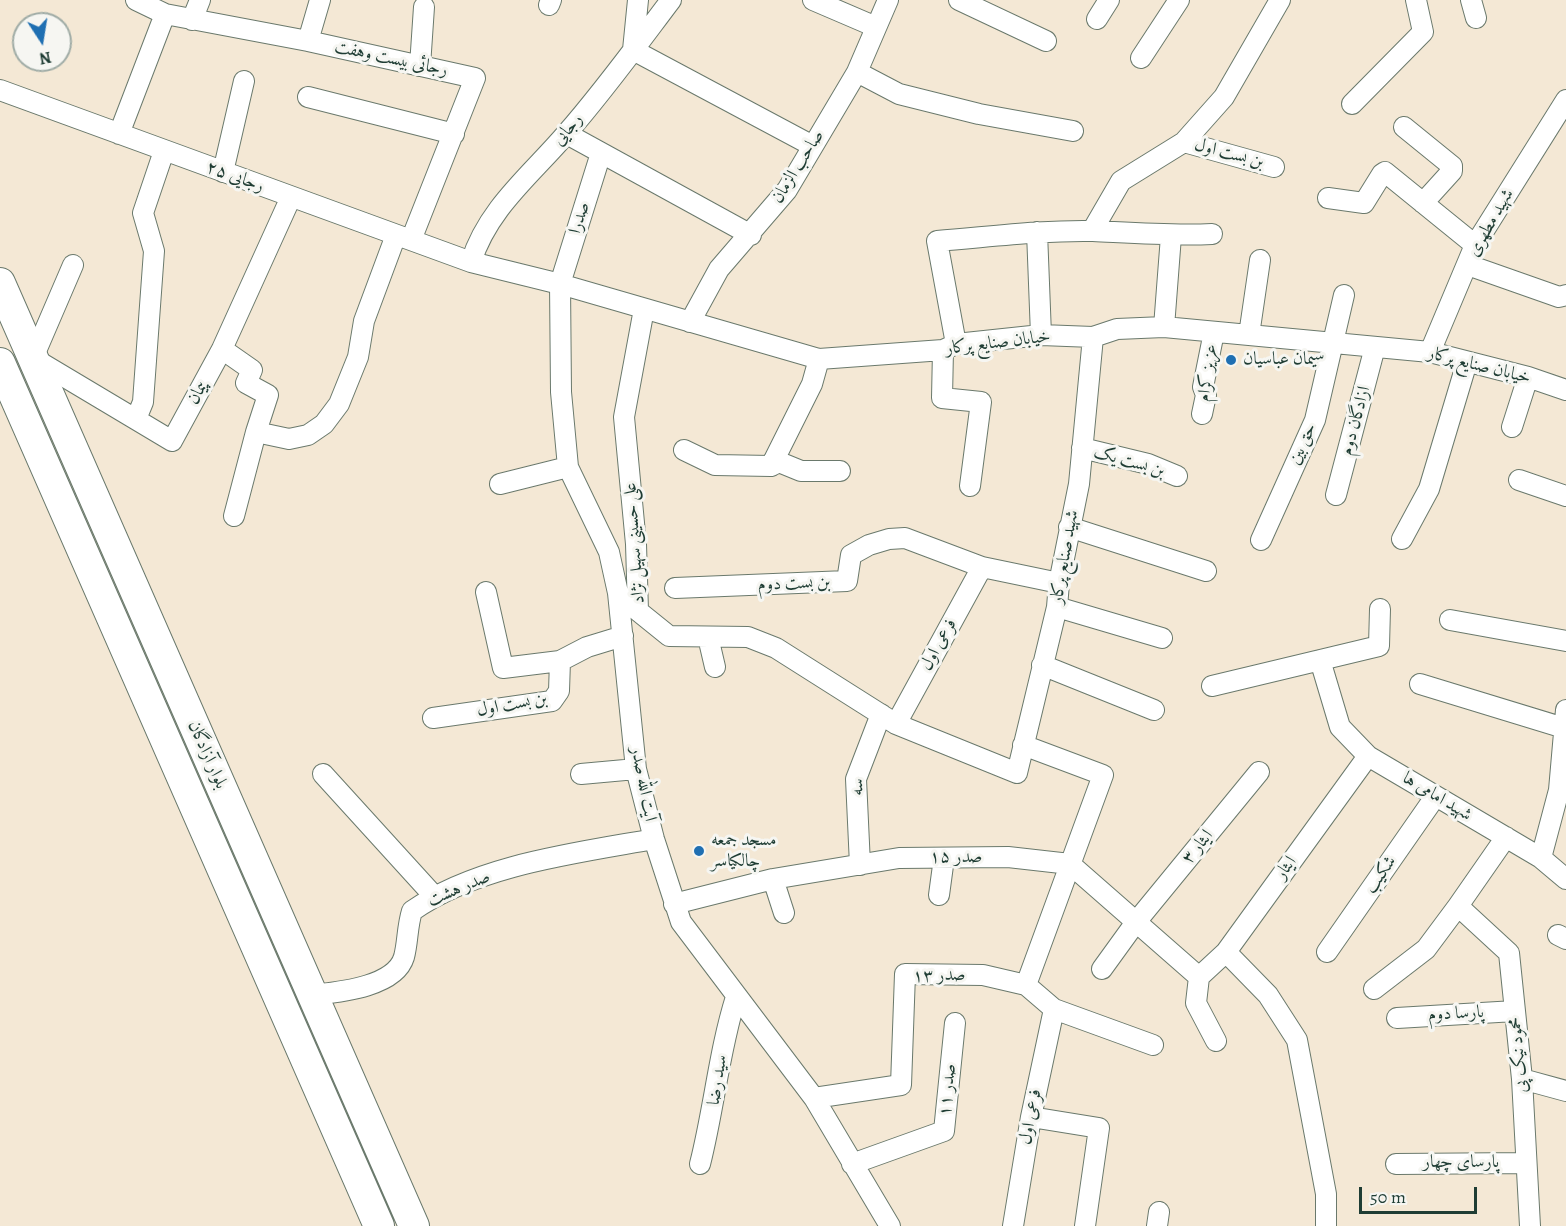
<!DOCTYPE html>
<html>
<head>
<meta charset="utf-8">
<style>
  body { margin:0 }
  #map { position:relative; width:1566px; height:1226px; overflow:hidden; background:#f4e8d5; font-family:Alegreya,serif }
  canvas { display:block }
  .north { position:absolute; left:12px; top:12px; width:60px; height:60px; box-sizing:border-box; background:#f6f6f2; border:2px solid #a0aca6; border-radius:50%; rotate:168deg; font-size:16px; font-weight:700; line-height:24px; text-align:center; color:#1f3d34 }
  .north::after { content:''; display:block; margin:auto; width:21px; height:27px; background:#1f6fb2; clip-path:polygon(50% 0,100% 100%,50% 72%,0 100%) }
  .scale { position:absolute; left:1359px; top:1187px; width:118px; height:27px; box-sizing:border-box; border:3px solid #1f3d34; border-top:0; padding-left:8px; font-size:18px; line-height:21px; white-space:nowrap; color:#1f3d34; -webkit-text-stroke:4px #f6f6f2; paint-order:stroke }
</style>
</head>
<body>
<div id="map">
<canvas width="1566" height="1226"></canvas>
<div class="north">N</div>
<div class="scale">50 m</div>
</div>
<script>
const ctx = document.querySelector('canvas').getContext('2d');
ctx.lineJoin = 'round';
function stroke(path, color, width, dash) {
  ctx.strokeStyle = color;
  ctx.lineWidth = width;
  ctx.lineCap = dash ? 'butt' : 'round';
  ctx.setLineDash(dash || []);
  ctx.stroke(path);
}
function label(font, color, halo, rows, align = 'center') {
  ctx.font = font + ' Alegreya,Amiri,serif';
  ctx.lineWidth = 6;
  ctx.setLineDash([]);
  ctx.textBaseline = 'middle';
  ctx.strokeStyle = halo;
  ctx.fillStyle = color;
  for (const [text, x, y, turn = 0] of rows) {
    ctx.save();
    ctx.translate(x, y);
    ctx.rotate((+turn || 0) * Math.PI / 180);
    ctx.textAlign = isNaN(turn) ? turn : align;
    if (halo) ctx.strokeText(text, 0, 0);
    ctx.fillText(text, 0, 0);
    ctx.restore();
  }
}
const minor = new Path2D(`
  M 136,0 L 165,14 L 308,41 L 475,78 L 411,240
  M 638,0 L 633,50 L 811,145
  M 813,0 L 876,27
  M 959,0 L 1046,41
  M 1471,0 L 1476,18
  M 549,5 L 551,0
  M 1097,19 L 1109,0
  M 192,20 L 200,0
  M 308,41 L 320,0
  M 1141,58 L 1179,0
  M 420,66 L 424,7
  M 857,72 L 899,94 L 979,114 L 1073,131
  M 0,90 L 471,262 L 560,284 L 819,359 L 943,350 L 956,344 L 1041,335 L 1093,337 L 1117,329 L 1164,327 L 1430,352 L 1528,377 L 1566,390
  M 308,97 L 454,134
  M 1352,104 L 1423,32 L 1416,0
  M 1404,127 L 1452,166 L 1452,171 L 1423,203
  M 119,134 L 165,14
  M 567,134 L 751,235
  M 1184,142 L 1274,167
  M 601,153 L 560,284 L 561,392 L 568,467 L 609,552 L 618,593 L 636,769 L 654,839 L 681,922 L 814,1098 L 890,1226
  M 223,172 L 244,81
  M 1328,198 L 1364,203 L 1382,174 L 1385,172 L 1475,245
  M 1092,231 L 1121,181 L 1184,142 L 1224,97 L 1280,0
  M 1037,232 L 1041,335
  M 471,262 C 488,208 531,175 566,134 C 603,92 637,45 671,0
  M 73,265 L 33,358 L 172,441 L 222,349 L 291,197
  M 1468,265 L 1559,297 L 1566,295
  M 644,309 L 624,417 L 636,544 L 638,611 L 669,636 L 748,637 L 776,648 L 896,724 L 1017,773 L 1057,607 L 1059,583 L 1079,484 L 1093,337
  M 690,322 L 719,269 L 787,190 L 857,72 L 888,0
  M 1164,327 L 1171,236
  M 1249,335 L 1260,260
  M 956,344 L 937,241 C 989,237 1041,230 1093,231 C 1133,233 1172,236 1212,234
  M 222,349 L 252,370 L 246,383 L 268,395 L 256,432 L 289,439 L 308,435 L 324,424 L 339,404 L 358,357 L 364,321 L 396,235
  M 943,350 L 942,398 L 981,402 L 970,486
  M 1430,352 L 1475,245 L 1566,100
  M 1202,414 L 1206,395 L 1203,387 L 1214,332
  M 136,419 L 143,402 L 154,251 L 143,213 L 164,151
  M 1512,427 L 1528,377
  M 1082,448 L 1148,464 L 1177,476
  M 684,450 L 715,465 L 771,466 L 779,462 L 801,471 L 840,471
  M 771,466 L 812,384 L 819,359
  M 1519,480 L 1566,496
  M 500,484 L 568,467
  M 1336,495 L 1375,347
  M 234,516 L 256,432
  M 1069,527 L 1206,571
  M 1402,539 L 1429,489 L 1467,362
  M 1261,540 L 1315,420 L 1344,295
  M 675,588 L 847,581 L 851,555 L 869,545 L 889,539 L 905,538 L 982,567 L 1059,583
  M 486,592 L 503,668 L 560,661 L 587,647 L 623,636
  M 1057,607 L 1162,638
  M 1450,620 L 1566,641
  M 708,637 L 715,667
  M 1320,660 L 1340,727 L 1368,756 L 1541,858 L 1566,879
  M 1042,665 L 1154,710
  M 1420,684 L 1564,728
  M 1212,686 L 1379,646 L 1380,609
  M 433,718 L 552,701 L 559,691 L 560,661
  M 896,724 L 982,567
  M 1023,745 L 1103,775 L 1026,985
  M 323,774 L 434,896
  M 581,774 L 636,769
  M 1506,837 L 1458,906 L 1509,953 L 1522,1079 L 1530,1226
  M 1541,858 L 1559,790 L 1566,710
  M 860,865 L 856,779 L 881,714
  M 773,879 L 784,913
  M 939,895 L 944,858
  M 674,904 L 773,879 L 899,858 L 1008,857 L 1070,864 L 1199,977
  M 1558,935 L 1566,939
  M 1226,952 L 1268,995 L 1297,1040 L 1326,1194 L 1326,1226
  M 1327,952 L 1435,797
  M 1102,969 L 1136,922 L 1259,772
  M 1199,977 L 1226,952 L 1368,756
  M 1199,977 L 1196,1003 L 1216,1041
  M 1374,989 L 1426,949 L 1458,906
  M 313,995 C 339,992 395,987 404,957 C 408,942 407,927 412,911 C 477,865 576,853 654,839
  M 1397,1018 L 1515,1011
  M 1522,1079 L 1566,1091
  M 814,1098 L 901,1085 L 905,974 L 983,975 L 1026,985 L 1054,1009 L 1153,1045
  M 1031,1117 L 1099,1128 L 1085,1226
  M 700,1164 C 714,1109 719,1051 736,997
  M 852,1164 L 944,1131 L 955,1023
  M 1396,1164 L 1526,1163
  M 1013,1226 L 1031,1117 L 1054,1009
  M 1157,1226 L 1159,1212`);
const highway = new Path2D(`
  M 0,283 L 414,1226
  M 0,363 L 379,1226`);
stroke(minor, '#6a796c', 22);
stroke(highway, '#6a796c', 32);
stroke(minor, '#fff', 20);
stroke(highway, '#fff', 30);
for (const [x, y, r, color] of [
  [1231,360,6,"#1f6fb2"],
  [699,851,6,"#1f6fb2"]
]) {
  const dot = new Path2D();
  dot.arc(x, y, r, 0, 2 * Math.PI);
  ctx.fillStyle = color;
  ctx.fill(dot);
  stroke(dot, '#f6f6f2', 2);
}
label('18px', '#1f3d34', '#f6f6f2', [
  ["رجائی بیست وهفت",391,59,12],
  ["رجایی",568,130,-50],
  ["بن بست اول",1229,154,15],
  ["صاحب الزمان",798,167,-58],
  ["رجایی ۲۵",235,177,20],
  ["صدرا",580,218,-73],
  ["شهید مطهری",1491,223,-60],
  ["خیابان صنایع پرکار",998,343,-7],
  ["خیابان صنایع پرکار",1479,366,14],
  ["عزیز کرام",1208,373,-82],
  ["پیمان",198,393,-62],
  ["ازادگان دوم",1356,421,-75],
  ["حق بین",1303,444,-65],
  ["بن بست یک",1129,462,16],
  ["علی حسینی سهیل نژاد",635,543,-94],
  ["شهید صنایع پرکار",1065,557,-80],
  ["بن بست دوم",794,584,-2],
  ["فرعی اول",939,645,-61],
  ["بن بست اول",512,705,-10],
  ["بلوار آزادگان",207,755,66],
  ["آیت الله صدر",643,784,79],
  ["سه",858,787,-85],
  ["شهید امامی ها",1437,797,31],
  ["ایثار ۳",1198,847,-51],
  ["صدر ۱۵",956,858],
  ["ایثار",1286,868,-54],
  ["شکیب",1381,875,-55],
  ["صدر هشت",459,889,-23],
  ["صدر ۱۳",939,976,-2],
  ["پارسا دوم",1456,1014,-3],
  ["محمود نیک پی",1519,1055,-95],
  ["سید رضا",718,1080,-81],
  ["صدر ۱۱",948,1090,-84],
  ["فرعی اول",1031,1117,-79],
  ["پارسای چهار",1461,1163]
]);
label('18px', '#1f3d34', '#f6f6f2', [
  ["سیمان عباسیان",1243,360],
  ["مسجد جمعه",711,841],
  ["چالکیاسر",711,862]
], 'left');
</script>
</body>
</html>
